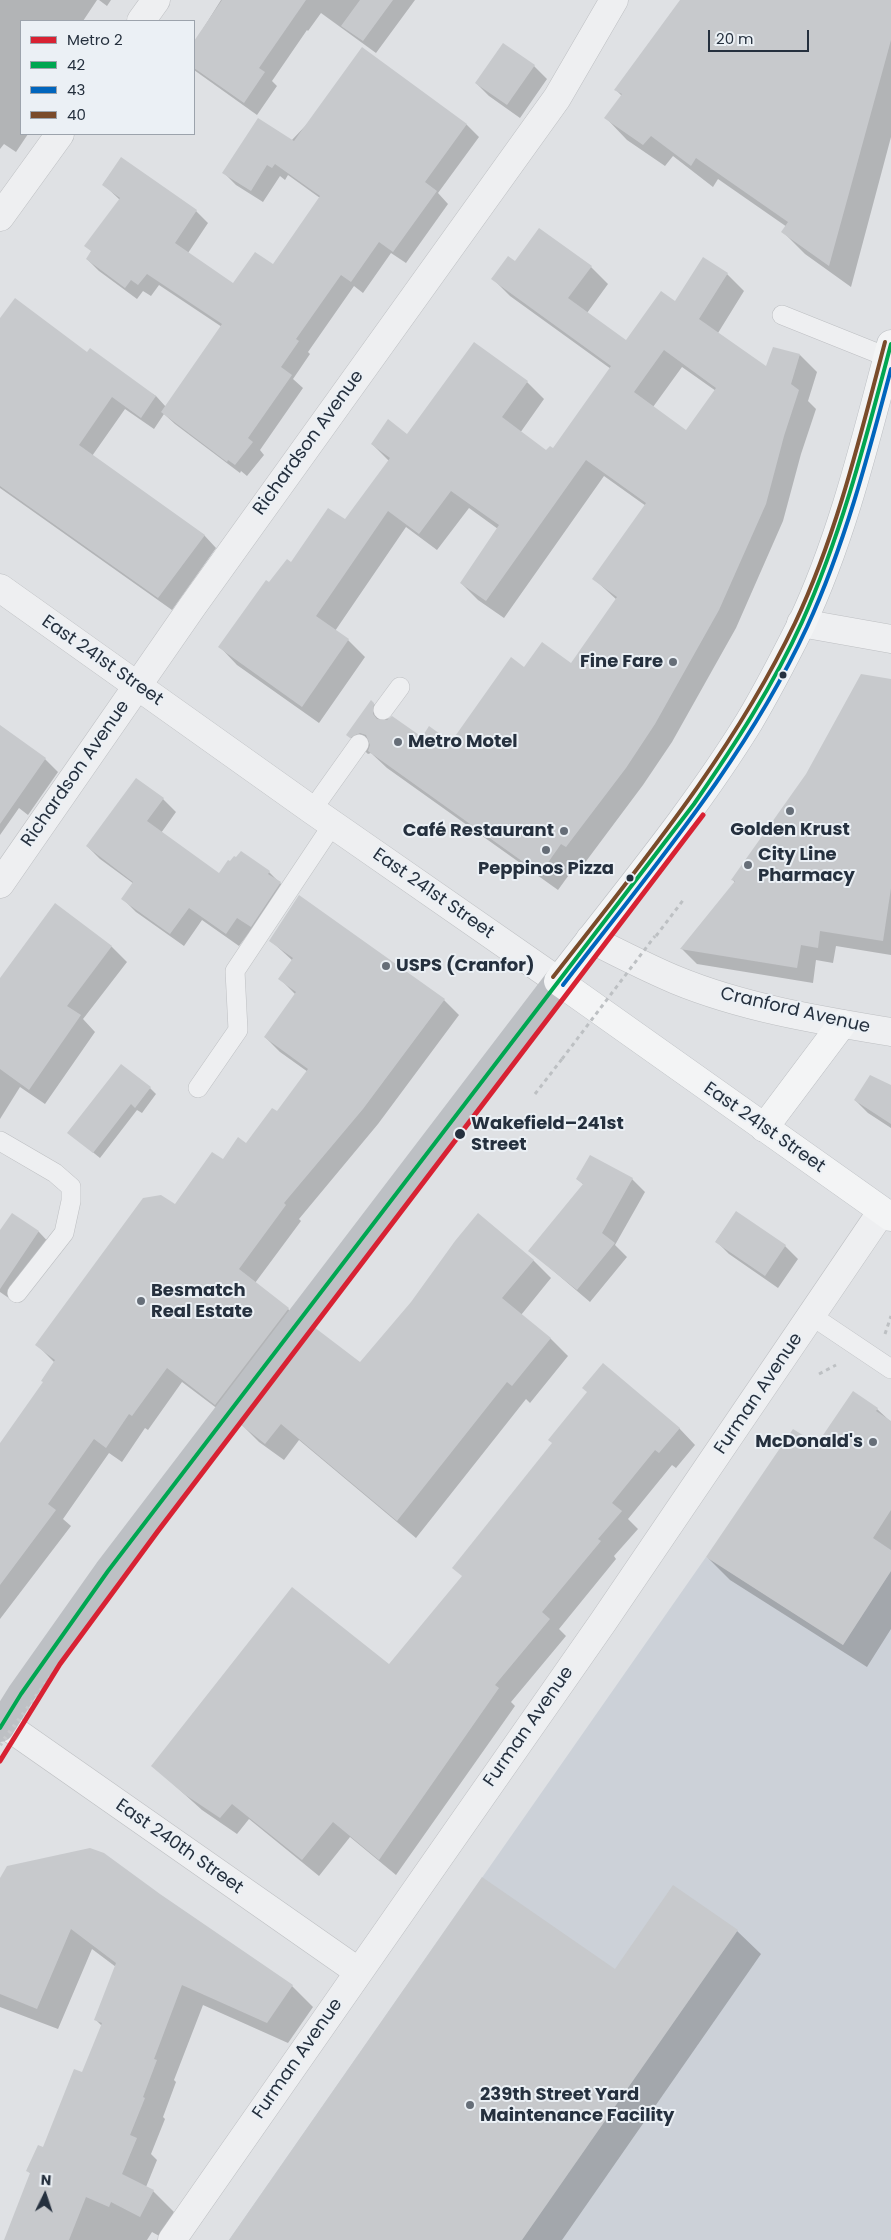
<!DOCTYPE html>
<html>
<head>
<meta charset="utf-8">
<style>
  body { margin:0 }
  #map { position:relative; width:891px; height:2240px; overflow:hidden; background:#dfe1e4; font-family:Poppins,sans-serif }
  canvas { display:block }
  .legend { position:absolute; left:20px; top:20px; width:175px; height:115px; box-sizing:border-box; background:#ebf0f5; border:1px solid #9ca3ac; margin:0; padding:6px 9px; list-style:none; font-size:15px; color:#25303e }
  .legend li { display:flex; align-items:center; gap:10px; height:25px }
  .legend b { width:25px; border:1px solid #9ca3ac }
  .north { position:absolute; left:20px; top:2170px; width:50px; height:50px; -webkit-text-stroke:4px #ebf0f5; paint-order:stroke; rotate:4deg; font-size:14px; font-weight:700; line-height:20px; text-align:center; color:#25303e }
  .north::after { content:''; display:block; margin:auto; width:18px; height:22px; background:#25303e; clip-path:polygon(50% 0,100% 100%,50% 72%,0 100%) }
  .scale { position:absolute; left:708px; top:30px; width:101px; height:22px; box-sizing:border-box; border:2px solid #25303e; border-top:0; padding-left:6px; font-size:15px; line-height:18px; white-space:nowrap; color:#25303e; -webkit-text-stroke:4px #ebf0f5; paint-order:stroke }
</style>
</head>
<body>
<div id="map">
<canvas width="891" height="2240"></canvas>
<ul class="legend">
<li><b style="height:6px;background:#d82233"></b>Metro 2</li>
<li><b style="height:6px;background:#00a651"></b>42</li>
<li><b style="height:6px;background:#0065bd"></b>43</li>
<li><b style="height:6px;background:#7a4b2a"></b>40</li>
</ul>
<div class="north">N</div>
<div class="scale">20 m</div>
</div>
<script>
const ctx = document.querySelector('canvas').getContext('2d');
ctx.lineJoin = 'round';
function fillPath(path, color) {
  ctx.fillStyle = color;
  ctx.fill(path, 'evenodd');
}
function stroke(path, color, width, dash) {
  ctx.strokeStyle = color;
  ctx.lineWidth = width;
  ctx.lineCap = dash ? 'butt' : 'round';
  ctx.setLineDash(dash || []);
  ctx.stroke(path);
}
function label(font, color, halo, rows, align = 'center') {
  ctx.font = font + ' Poppins,sans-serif';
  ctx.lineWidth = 4;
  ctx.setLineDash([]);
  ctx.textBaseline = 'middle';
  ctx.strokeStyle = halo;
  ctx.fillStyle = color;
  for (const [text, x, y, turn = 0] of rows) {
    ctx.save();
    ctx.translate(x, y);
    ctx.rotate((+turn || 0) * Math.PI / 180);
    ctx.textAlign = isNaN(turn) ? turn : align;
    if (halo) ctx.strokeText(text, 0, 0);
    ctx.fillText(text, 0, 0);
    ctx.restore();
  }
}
fillPath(new Path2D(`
  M 706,1557 L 843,1645 L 891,1571 L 891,2240 L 229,2240 Z`), '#ccd1d8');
fillPath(new Path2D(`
  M 0,0 L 97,0 L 83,21 L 21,21 L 21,134 L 28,134 L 16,152 L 4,144 L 0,149 Z
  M 99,0 L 111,0 L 107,6 Z
  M 221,0 L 415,0 L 376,53 L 321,13 L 308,31 L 307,30 L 272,81 L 277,86 L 257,115 L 194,70 L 194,43 Z
  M 687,0 L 891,0 L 891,137 L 851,287 L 805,254 L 783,232 L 787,227 L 718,179 L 713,187 L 673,156 L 665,166 L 627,140 L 606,118 L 622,96 L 616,90 Z
  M 503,44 L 534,66 L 547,79 L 520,118 L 489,96 L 476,83 Z
  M 363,49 L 467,125 L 479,137 L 438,193 L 448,204 L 406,263 L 391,253 L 363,293 L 354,286 L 308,352 L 310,354 L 293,379 L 303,388 L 260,450 L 264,455 L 247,476 L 241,471 L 240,473 L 175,424 L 164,414 L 154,429 L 125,409 L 92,456 L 204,535 L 216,548 L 172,610 L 0,488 L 0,320 L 87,354 L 156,396 L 166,407 L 222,327 L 159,285 L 151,296 L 143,291 L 137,299 L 99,271 L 87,259 L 120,200 L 103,184 L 121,159 L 196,211 L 208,223 L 188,253 L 233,284 L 273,266 L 320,198 L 288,175 L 285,180 L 280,176 L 263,202 L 236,185 L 224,173 L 291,141 L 308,123 Z
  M 516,263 L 591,267 L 608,284 L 587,313 L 626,342 L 675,303 L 727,274 L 744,291 L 718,333 L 767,368 L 800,355 L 817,372 L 808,401 L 816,409 L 801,454 L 783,521 L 736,628 L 672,742 L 643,785 L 584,864 L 579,861 L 558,890 L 387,768 L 371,753 L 368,754 L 348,735 L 374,704 L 390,720 L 422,738 L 451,744 L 524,668 L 571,664 L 617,600 L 594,579 L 646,506 L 604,476 L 504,618 L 478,600 L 461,583 L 498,529 L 469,508 L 437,550 L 406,527 L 335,631 L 348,640 L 365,657 L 319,723 L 237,665 L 220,647 L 269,584 L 291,563 L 345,521 L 389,461 L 372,444 L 408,435 L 527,382 L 544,399 L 520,433 L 546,452 L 553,450 L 611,369 L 510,296 L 493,279 ZM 682,367 L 716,391 L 687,432 L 653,407 Z
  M 891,680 L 891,955 L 836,946 L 833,963 L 816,960 L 813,983 L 697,964 L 682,949 L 735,883 L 733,880 Z
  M 0,727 L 45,759 L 58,772 L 28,815 L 19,808 L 0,835 Z
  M 136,780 L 163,799 L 176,812 L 161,833 L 219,874 L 231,863 L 269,872 L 293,896 L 264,939 L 251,930 L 239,946 L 202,920 L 184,946 L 136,912 L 123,899 L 134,884 L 100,859 L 87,846 Z
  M 55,905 L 112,947 L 127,962 L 83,1019 L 95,1032 L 45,1104 L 20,1087 L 0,1119 L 0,981 Z
  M 270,940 L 444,1000 L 459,1015 L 378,1124 L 299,1219 L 301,1221 L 255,1283 L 288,1309 L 303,1324 L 231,1419 L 182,1382 L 148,1430 L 145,1428 L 122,1462 L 109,1453 L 63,1519 L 71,1526 L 0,1619 L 0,1445 L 44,1382 L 55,1363 L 37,1345 L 223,1160 L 247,1145 L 277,1113 L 308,1072 L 280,1052 L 265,1037 L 296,995 L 280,979 L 293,961 Z
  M 891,1085 L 891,1128 L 868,1113 L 855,1100 Z
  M 150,1088 L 156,1094 L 142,1113 L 137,1110 L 100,1158 L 69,1133 Z
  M 577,1179 L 632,1179 L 645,1192 L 615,1245 L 627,1257 L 590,1302 L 530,1251 L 584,1185 Z
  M 736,1213 L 785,1246 L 798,1259 L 778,1288 L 729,1254 L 716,1241 Z
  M 12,1214 L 39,1232 L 54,1248 L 16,1303 L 0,1292 L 0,1232 Z
  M 478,1215 L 534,1261 L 551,1278 L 521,1315 L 550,1338 L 568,1356 L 530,1403 L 526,1399 L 416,1538 L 299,1440 L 284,1460 L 259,1442 L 241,1424 L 360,1364 L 412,1303 Z
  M 877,1409 L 891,1422 L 891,1629 L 867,1667 L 730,1580 L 707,1557 L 817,1446 Z
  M 679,1428 L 695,1445 L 676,1468 L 672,1465 L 628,1519 L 638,1529 L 614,1556 L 616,1559 L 559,1629 L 566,1636 L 511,1702 L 515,1706 L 396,1875 L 350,1837 L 319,1876 L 249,1819 L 237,1834 L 202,1810 L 153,1766 L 389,1665 Z
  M 0,1881 L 160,1895 L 292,1986 L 313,2007 L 288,2043 L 203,2005 L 174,2080 L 176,2082 L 163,2117 L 165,2119 L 151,2154 L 157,2160 L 146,2187 L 153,2191 L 174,2212 L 161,2237 L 152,2232 L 147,2240 L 5,2240 L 31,2174 L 27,2170 L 43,2148 L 83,2074 L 102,2026 L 95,2019 L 116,1967 L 92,1949 L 58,2029 L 0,2007 Z
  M 737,1931 L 761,1954 L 562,2240 L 231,2240 L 615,1971 Z`), '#0003');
fillPath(new Path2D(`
  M 222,0 L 306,0 L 259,68 L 265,72 L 244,103 L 194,68 L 194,41 Z
  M 360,0 L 393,0 L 363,41 L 341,26 Z
  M 680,0 L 891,0 L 891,40 L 829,266 L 781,232 L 788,222 L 696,158 L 691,166 L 651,136 L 643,145 L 604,118 L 622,94 L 614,90 Z
  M 503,43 L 535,65 L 507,105 L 475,83 Z
  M 362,47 L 467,124 L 425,182 L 437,191 L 393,252 L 379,242 L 351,282 L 341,275 L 296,339 L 299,341 L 281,367 L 292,375 L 248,438 L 253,442 L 235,465 L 228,460 L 227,462 L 161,412 L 222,324 L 147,274 L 138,285 L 131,280 L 125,288 L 86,259 L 91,251 L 84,246 L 120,198 L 102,185 L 121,157 L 197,210 L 175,243 L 233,283 L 255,252 L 273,264 L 320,196 L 275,164 L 272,168 L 267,165 L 251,191 L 222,173 L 258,118 L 294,141 Z
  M 539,228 L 592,266 L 568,298 L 626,340 L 661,291 L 675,301 L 703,257 L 728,273 L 699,319 L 766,366 L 773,347 L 800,354 L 791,384 L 799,390 L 784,436 L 766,504 L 719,610 L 655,724 L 626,768 L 566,847 L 561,844 L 540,874 L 368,751 L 370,745 L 366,735 L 360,733 L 350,738 L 346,735 L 371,700 L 374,703 L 373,714 L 377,719 L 387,720 L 392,716 L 422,737 L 429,726 L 451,742 L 511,657 L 524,667 L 542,642 L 571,663 L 617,597 L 592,579 L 646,503 L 586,460 L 486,601 L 460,583 L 499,525 L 451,491 L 419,534 L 388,511 L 316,616 L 349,639 L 302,707 L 218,647 L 266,580 L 269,582 L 287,559 L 291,562 L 328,508 L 345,519 L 390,458 L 371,444 L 388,419 L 407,434 L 474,342 L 528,381 L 502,417 L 546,450 L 550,446 L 553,448 L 611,366 L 491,279 L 508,256 L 515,261 ZM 664,350 L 716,388 L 686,430 L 634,392 Z
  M 15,298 L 87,352 L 90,348 L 156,396 L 141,418 L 112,397 L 79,445 L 205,535 L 158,598 L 0,486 L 0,318 Z
  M 861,674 L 891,679 L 891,888 L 883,941 L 820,931 L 818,948 L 801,945 L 797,968 L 680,949 L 735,881 L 731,880 L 806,774 Z
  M 0,725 L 46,758 L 0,824 Z
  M 136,778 L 164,798 L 147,821 L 219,873 L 228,860 L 230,861 L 234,856 L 236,857 L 241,851 L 270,871 L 268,874 L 281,882 L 251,927 L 237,918 L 226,934 L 189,908 L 170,934 L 121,899 L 133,882 L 86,846 Z
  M 299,895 L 445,999 L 363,1109 L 284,1203 L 286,1205 L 239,1269 L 289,1308 L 215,1405 L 167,1368 L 132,1416 L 129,1414 L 106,1448 L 94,1439 L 48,1504 L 56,1510 L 0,1585 L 0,1443 L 43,1382 L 41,1381 L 55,1360 L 35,1345 L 143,1198 L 161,1195 L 175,1204 L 212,1152 L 223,1159 L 238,1137 L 246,1143 L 272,1108 L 277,1111 L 308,1069 L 264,1037 L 296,992 L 278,979 L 293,958 L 269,941 Z
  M 55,903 L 112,946 L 67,1006 L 81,1015 L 29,1090 L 0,1069 L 0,978 Z
  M 121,1064 L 151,1087 L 135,1108 L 131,1104 L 93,1153 L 67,1133 Z
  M 870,1075 L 891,1085 L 891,1124 L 854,1100 Z
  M 590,1155 L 633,1178 L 602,1233 L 615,1243 L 577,1290 L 528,1251 L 583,1184 L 576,1179 Z
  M 736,1211 L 786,1245 L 765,1276 L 715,1242 Z
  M 12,1213 L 39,1231 L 0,1289 L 0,1230 Z
  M 478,1213 L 534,1260 L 502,1298 L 551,1338 L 512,1386 L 507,1382 L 397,1521 L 281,1424 L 265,1444 L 240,1424 L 314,1327 L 360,1362 L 411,1302 L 455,1241 Z
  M 603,1363 L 680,1428 L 659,1453 L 655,1450 L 612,1503 L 622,1511 L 598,1539 L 601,1541 L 542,1612 L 550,1619 L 495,1685 L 499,1688 L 379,1860 L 333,1822 L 302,1860 L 232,1804 L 220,1818 L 184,1794 L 151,1766 L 292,1587 L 389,1664 L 462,1576 L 452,1568 L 552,1443 L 548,1440 L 587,1392 L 582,1388 Z
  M 853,1391 L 878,1408 L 876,1411 L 891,1421 L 891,1510 L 873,1538 L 891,1550 L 891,1571 L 843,1645 L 706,1557 L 793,1429 L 817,1444 Z
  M 90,1848 L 104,1853 L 160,1894 L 293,1985 L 267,2023 L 182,1985 L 154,2059 L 157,2060 L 143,2097 L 145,2098 L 130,2135 L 137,2138 L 122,2174 L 154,2190 L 140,2217 L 111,2202 L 109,2207 L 86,2197 L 69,2240 L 4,2240 L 30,2173 L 26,2171 L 38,2145 L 43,2147 L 74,2069 L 82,2072 L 102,2023 L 94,2020 L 116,1963 L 71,1929 L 37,2009 L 0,1994 L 0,1878 L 7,1866 Z
  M 482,1877 L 615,1969 L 673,1885 L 738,1930 L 522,2240 L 229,2240 Z`), '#c7c9cc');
const service = new Path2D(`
  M 782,315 L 887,357
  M 383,710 L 400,687
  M 312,810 L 359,744
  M 198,1088 L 238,1030 L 235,971 L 333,824
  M 0,1141 L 55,1173 L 71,1187 L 71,1201 L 64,1233 L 17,1293
  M 812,1316 L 891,1369`);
const minor = new Path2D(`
  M 141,21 L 156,0
  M 0,217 L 60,134
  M 801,623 L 891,639
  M 0,884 L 192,607 L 557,98 L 614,0
  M 590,939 C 619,953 647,968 676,980 C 744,1008 819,1020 891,1032
  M 0,1721 L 359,1972
  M 172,2240 L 603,1622 L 882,1211`);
const tertiary = new Path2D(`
  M 0,588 L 312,810 L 558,981`);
const primary = new Path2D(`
  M 891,344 C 866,438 843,536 801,625 C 785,657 768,690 749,722 C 693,813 623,896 558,981 L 891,1217
  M 764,1128 L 842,1024`);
stroke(service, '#bdbfc2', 20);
stroke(minor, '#bdbfc2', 29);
stroke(tertiary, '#bdbfc2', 29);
stroke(primary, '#bbbec2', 29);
stroke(new Path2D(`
  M 656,936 L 684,899
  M 535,1094 L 562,1059
  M 885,1334 L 891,1316
  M 819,1374 L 836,1365`), '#bdc0c3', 3, [4, 4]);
stroke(service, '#eeeff1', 19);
stroke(minor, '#eeeff1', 28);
stroke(tertiary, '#eeeff1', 28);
stroke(new Path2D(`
  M 0,1728 L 21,1694 L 108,1571 L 558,981`), '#bdc0c4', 28);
stroke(primary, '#f3f4f5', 28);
stroke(new Path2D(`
  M 0,1745 L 60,1664`), '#c7c9cc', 4, [2.5, 5]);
stroke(new Path2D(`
  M 562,1059 L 655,936`), '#bdc0c3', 3, [4, 4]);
stroke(new Path2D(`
  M 0,1728 L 21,1694 L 108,1571 L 694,804 C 734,746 773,686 802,622 C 842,533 866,438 891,344`), '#00a651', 4);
stroke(new Path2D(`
  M 563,985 C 651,870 746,759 807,627 C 845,544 868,456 891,369`), '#0065bd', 4);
stroke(new Path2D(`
  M 553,977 C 641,864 733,753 795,623 C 837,534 860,437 885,342`), '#7a4b2a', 4);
stroke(new Path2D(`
  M 0,1761 L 60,1664 L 158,1531 L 703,815`), '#d82233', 5);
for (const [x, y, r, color] of [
  [673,662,5,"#666e78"],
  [783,675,4.5,"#25303e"],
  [398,742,5,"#666e78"],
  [790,811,5,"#666e78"],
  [564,831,5,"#666e78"],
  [546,850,5,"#666e78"],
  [748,865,5,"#666e78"],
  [630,878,4.5,"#25303e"],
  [386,966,5,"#666e78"],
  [460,1134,6,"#25303e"],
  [141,1301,5,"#666e78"],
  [873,1442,5,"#666e78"],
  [470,2105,5,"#666e78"]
]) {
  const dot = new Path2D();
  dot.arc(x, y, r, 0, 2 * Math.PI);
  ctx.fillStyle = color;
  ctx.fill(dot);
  stroke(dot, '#ebf0f5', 2);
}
label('18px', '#25303e', '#ebf0f5', [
  ["Richardson Avenue",309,443,-54],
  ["East 241st Street",102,661,35],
  ["Richardson Avenue",76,774,-55],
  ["East 241st Street",433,894,35],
  ["Cranford Avenue",795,1011,13],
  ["East 241st Street",764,1128,35],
  ["Furman Avenue",759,1394,-56],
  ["Furman Avenue",529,1727,-55],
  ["East 240th Street",179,1847,35],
  ["Furman Avenue",298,2059,-55]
]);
label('bold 18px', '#25303e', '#ebf0f5', [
  ["Fine Fare",663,662,"right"],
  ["Metro Motel",408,742],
  ["Golden Krust",790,830,"center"],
  ["Café Restaurant",554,831,"right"],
  ["City Line",758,855],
  ["Pharmacy",758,876],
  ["Peppinos Pizza",546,869,"center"],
  ["USPS (Cranfor)",396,966],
  ["Besmatch",151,1291],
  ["Real Estate",151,1312],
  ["McDonald's",863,1442,"right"],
  ["239th Street Yard",480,2095],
  ["Maintenance Facility",480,2116]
], 'left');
label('bold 18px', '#25303e', '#ebf0f5', [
  ["Wakefield–241st",471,1124],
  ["Street",471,1145]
], 'left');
</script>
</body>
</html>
